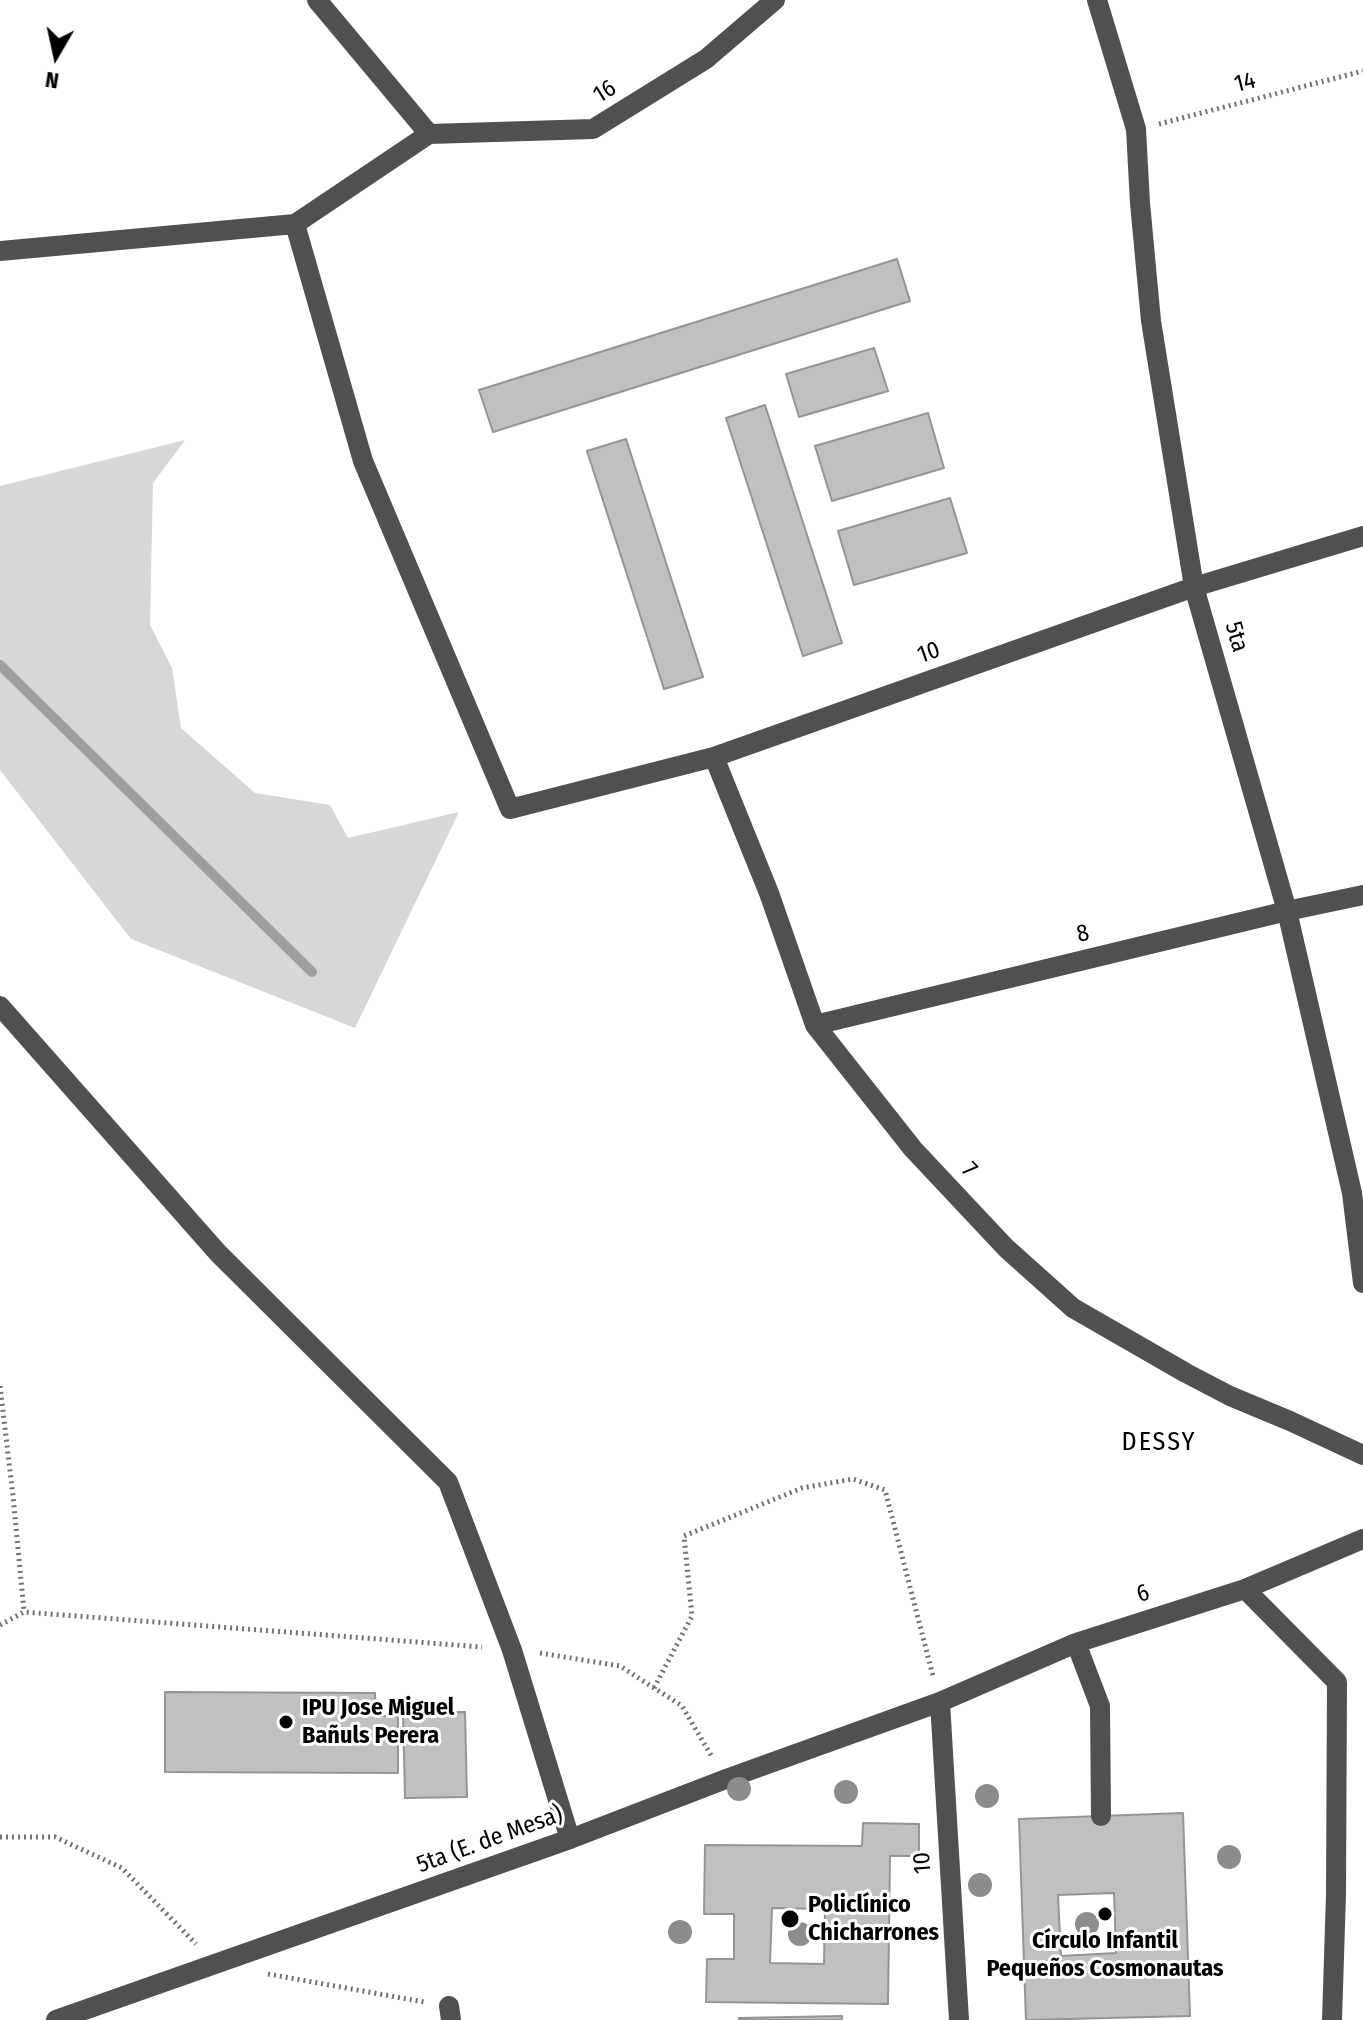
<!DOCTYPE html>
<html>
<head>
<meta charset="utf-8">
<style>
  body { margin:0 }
  #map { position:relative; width:1363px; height:2020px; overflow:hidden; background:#fff; font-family:"Fira Sans Condensed",sans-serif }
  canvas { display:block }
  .north { position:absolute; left:16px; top:16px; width:80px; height:80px; -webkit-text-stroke:6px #fff; paint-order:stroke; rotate:189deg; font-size:22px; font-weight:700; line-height:32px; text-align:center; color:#000 }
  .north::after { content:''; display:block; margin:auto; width:28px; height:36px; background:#000; clip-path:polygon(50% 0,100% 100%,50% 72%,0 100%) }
</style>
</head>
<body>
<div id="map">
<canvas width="1363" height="2020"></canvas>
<div class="north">N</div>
</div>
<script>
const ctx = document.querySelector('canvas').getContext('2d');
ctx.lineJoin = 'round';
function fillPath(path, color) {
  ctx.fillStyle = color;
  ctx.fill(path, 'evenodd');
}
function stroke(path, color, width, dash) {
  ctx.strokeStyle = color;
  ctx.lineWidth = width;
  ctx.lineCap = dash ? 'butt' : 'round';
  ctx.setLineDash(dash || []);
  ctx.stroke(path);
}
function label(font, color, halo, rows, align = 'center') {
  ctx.font = font + ' "Fira Sans Condensed",sans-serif';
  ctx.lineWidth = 6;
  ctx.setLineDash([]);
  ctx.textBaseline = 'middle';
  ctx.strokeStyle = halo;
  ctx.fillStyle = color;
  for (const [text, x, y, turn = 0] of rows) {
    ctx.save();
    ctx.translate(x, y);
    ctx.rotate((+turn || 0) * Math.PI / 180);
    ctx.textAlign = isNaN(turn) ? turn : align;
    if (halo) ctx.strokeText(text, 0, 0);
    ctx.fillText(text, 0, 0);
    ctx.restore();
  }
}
fillPath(new Path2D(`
  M 185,440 L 153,483 L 150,625 L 172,668 L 181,728 L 255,793 L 330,805 L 348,838 L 459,812 L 355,1028 L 131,939 L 0,770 L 0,486 Z`), '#d7d7d7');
stroke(new Path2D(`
  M 0,665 L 312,972`), '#9e9e9e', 10);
const building = new Path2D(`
  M 897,259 L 910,301 L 493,432 L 479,390 Z
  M 874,348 L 888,391 L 799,417 L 786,374 Z
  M 765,405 L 842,643 L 803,656 L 726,418 Z
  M 928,413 L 944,468 L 832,501 L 815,446 Z
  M 626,439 L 703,677 L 664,689 L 587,451 Z
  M 950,498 L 967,553 L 854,585 L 838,531 Z
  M 165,1692 L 375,1693 L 375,1716 L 398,1716 L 398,1773 L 165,1772 Z
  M 465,1712 L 467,1797 L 405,1798 L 403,1713 Z
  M 1183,1813 L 1190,2016 L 1026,2020 L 1019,1819 ZM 1114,1893 L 1116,1953 L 1061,1956 L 1058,1895 Z
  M 863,1823 L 919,1824 L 919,1856 L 890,1856 L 888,2004 L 706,2002 L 707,1959 L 734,1959 L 734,1914 L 704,1914 L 705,1845 L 862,1846 ZM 772,1908 L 825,1909 L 824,1964 L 770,1963 Z
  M 842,2016 L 842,2020 L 739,2020 L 739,2018 Z`);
fillPath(building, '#c0c0c0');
stroke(building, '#949494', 2);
stroke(new Path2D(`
  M 1159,124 L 1363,71
  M 0,1386 L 13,1496 L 24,1611
  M 0,1625 L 24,1612 L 482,1647
  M 540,1653 L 620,1666 L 682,1706 L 712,1757
  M 654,1688 L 692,1616 L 684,1536 L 802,1488 L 853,1479 L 885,1490 L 933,1676
  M 0,1837 L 55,1837 L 122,1868 L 196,1944
  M 268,1974 L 424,2002`), '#727272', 5, [2, 4]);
stroke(new Path2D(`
  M 317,0 L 429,134
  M 1097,0 L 1136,129 L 1140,203 L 1151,321 L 1194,587 L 1287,911 L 1352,1193 L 1363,1283
  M 429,134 L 593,129 L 706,59 L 775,0
  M 295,224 L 363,461 L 510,809 L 714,757 L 1194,587 L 1363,536
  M 0,251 L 295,224 L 429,134
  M 714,757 L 769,893 L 815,1025 L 913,1149 L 1006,1248 L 1073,1308 L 1186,1373 L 1230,1396 L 1290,1421 L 1363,1455
  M 0,1006 L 218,1253 L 448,1482 L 512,1650 L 570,1839
  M 815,1025 L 1287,911 L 1363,895
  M 1245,1589 L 1337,1682 L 1336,1894 L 1332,2020
  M 1076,1643 L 1100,1706 L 1101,1816
  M 940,1702 L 959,2020
  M 449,2006 L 451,2020
  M 56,2020 L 570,1839 L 726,1779 L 940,1702 L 1076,1643 L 1245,1589 L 1363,1539`), '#505050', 20);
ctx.fillStyle = '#8c8c8c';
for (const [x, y] of [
  [739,1789],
  [846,1792],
  [987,1796],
  [1229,1857],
  [980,1885],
  [1087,1924],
  [680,1932],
  [800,1934]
]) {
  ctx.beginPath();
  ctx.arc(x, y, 12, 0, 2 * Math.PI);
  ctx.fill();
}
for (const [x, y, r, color] of [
  [286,1722,8,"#000"],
  [1105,1914,8,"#000"],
  [790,1919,10,"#000"]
]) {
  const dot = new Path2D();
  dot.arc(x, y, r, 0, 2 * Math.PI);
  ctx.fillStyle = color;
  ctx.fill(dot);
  stroke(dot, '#fff', 3);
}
label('24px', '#000', '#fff', [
  ["14",1245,83,-14],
  ["16",605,92,-32],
  ["5ta",1236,637,74],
  ["10",929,653,-19],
  ["8",1083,934,-14],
  ["7",969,1170,47],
  ["6",1143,1594,-18],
  ["5ta (E. de Mesa)",490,1840,-20],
  ["10",923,1863,-94]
]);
label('bold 24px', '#000', '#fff', [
  ["IPU Jose Miguel",302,1708],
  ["Bañuls Perera",302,1736],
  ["Policlínico",808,1905],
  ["Chicharrones",808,1933],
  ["Círculo Infantil",1105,1941,"center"],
  ["Pequeños Cosmonautas",1105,1969,"center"]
], 'left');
ctx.letterSpacing = '2px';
label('26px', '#000', '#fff', [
  ["DESSY",1159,1443]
]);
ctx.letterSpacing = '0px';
</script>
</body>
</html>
